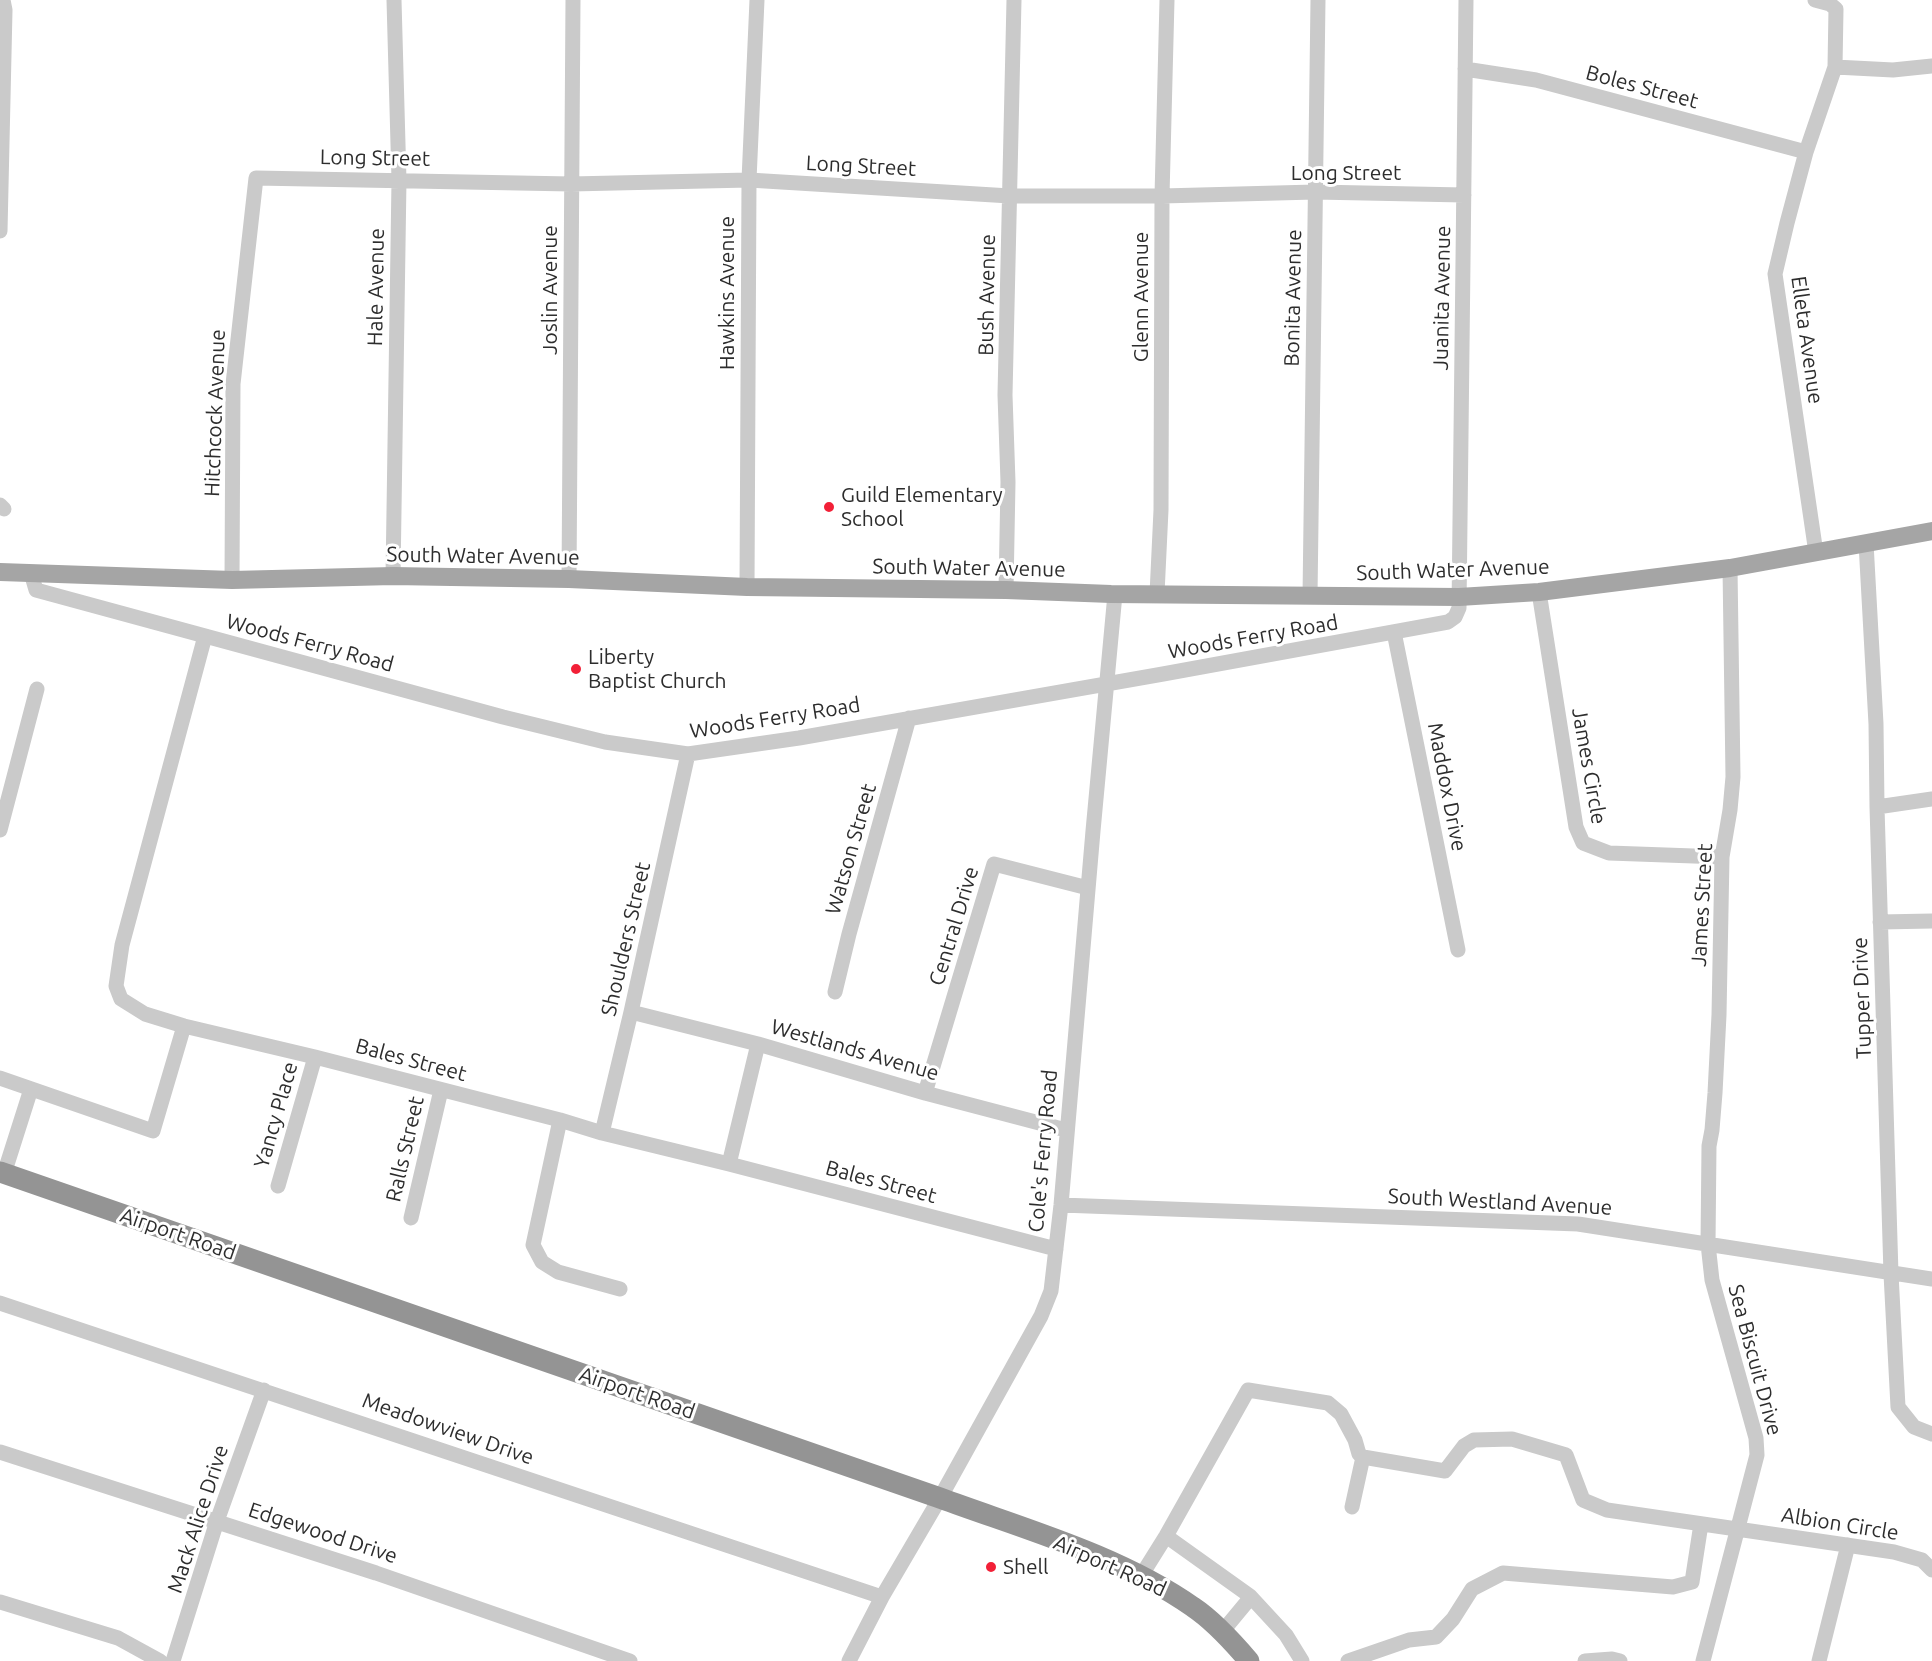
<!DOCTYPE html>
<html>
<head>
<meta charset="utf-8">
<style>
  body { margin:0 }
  canvas { display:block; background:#fff }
</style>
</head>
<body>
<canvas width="1932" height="1661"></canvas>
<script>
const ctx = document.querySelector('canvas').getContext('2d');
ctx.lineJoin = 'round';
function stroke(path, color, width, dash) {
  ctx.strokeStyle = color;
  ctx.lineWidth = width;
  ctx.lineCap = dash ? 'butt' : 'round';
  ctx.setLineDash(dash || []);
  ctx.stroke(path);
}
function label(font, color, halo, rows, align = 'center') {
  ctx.font = font + ' Ubuntu,sans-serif';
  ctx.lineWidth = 6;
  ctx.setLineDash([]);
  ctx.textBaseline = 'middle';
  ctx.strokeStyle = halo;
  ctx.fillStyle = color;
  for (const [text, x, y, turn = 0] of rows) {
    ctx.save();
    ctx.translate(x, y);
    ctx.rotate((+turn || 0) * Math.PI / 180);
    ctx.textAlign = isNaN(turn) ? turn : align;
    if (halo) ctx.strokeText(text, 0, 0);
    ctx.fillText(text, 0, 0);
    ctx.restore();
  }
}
stroke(new Path2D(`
  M 1815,0 L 1830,4 L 1836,9 L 1835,67 L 1806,152 L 1787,223 L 1775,274 L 1816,553
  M 1835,67 L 1893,70 L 1932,66
  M 1465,69 L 1536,80 L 1806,152
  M 0,231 L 5,10 L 3,0
  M 0,505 L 4,509
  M 1866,543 L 1876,724 L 1877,807 L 1891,1274 L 1898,1407 L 1914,1427 L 1932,1434
  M 31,573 L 36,590 L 503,717 L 605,742 L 688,754 L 799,738 L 1163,674 L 1448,622 L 1455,617 L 1459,608 L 1466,0
  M 393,576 L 399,180 L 394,0
  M 569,579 L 573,0
  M 232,580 L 233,384 L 256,178 L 571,184 L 749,180 L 1010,196 L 1162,196 L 1315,192 L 1464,195
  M 747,587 L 749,180 L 757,0
  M 1006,590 L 1008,482 L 1005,395 L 1014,0
  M 1539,592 L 1576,827 L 1583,843 L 1609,853 L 1722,857
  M 1157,594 L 1161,510 L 1162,196 L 1167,0
  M 1310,596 L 1318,0
  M 1394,632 L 1458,950
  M 205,636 L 122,945 L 116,986 L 121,999 L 145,1014 L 184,1026 L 315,1057 L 560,1120 L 602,1133 L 729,1164 L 1056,1249
  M 1877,807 L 1932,799
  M 0,830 L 37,689
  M 1880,922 L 1932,921
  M 835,992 L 849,934 L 909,718
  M 631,1012 L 758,1044 L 925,1093 L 1066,1130
  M 0,1078 L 153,1131 L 184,1026
  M 925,1093 L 994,864 L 1088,888
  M 560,1120 L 533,1245 L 542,1262 L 558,1272 L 620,1289
  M 602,1133 L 631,1012 L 688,754
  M 729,1164 L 758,1044
  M 4,1174 L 31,1089
  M 278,1186 L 315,1057
  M 1061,1205 L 1578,1224 L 1932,1279
  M 411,1218 L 441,1090
  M 0,1303 L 882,1597
  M 0,1452 L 376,1573 L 630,1661
  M 1352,1507 L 1363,1457
  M 1166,1536 L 1250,1596 L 1286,1635 L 1302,1661
  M 1141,1576 L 1166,1536 L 1248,1390 L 1328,1403 L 1341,1414 L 1355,1440 L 1359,1454 L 1363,1457 L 1445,1471 L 1464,1446 L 1474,1440 L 1512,1439 L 1566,1455 L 1583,1500 L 1607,1510 L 1894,1552 L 1922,1560 L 1932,1570
  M 0,1602 L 118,1638 L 160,1661
  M 1222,1632 L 1251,1597
  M 173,1661 L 217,1521 L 264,1390
  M 849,1661 L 882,1597 L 940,1498 L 1041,1316 L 1051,1291 L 1061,1205 L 1093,831 L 1115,594
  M 1348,1661 L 1409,1640 L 1436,1637 L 1453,1619 L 1472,1589 L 1503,1573 L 1673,1587 L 1692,1582 L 1701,1524
  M 1585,1661 L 1612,1659 L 1620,1661
  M 1703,1661 L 1757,1455 L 1756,1438 L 1712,1280 L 1708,1244 L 1709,1146 L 1712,1130 L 1715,1093 L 1719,1015 L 1722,857 L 1730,810 L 1733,777 L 1730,568
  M 1819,1661 L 1848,1545`), '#cacaca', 15);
stroke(new Path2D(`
  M 0,572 L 232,580 L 393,576 L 569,579 L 747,587 L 1006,590 L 1111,594 L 1459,597 L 1539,592 L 1730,568 L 1932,531`), '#a5a5a5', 18);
stroke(new Path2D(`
  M 0,1172 L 940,1498 C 1024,1529 1119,1555 1193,1607 C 1214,1621 1232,1641 1249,1661`), '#949494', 21);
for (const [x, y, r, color] of [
  [829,507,6,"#f22037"],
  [576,669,6,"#f22037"],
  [991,1567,6,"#f22037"]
]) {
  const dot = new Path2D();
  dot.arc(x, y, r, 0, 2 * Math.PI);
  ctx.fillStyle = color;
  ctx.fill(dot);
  stroke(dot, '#fff', 2);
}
label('21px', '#2d2d2d', '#fff', [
  ["Boles Street",1642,87,15],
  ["Long Street",375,158,1],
  ["Long Street",861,166,3],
  ["Long Street",1346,173],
  ["Hale Avenue",376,287,-89],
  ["Joslin Avenue",550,290,-90],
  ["Hawkins Avenue",727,293,-90],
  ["Bush Avenue",987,295,-89],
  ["Glenn Avenue",1141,297,-90],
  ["Bonita Avenue",1293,298,-89],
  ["Juanita Avenue",1442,298,-89],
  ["Elleta Avenue",1807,340,82],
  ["Hitchcock Avenue",215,413,-88],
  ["South Water Avenue",483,556,1],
  ["South Water Avenue",969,568,1],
  ["South Water Avenue",1453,570,-2],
  ["Woods Ferry Road",1253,637,-10],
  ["Woods Ferry Road",310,643,15],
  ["Woods Ferry Road",775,718,-9],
  ["James Circle",1589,766,80],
  ["Maddox Drive",1447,787,79],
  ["Watson Street",851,849,-74],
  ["James Street",1702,905,-87],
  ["Central Drive",954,926,-73],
  ["Shoulders Street",626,939,-77],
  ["Tupper Drive",1862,998,-92],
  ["Westlands Avenue",855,1050,16],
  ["Bales Street",411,1060,15],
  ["Yancy Place",276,1115,-74],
  ["Ralls Street",405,1149,-77],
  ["Cole's Ferry Road",1043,1151,-85],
  ["Bales Street",881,1182,15],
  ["South Westland Avenue",1500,1202,3],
  ["Airport Road",178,1234,19],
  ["Sea Biscuit Drive",1755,1360,75],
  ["Airport Road",637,1393,19],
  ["Meadowview Drive",448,1429,19],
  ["Mack Alice Drive",198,1519,-72],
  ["Albion Circle",1840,1524,9],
  ["Edgewood Drive",323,1533,18],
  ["Airport Road",1110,1566,24]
]);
label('21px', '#2d2d2d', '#fff', [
  ["Guild Elementary",841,495],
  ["School",841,519],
  ["Liberty",588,657],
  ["Baptist Church",588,681],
  ["Shell",1003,1567]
], 'left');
</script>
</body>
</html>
